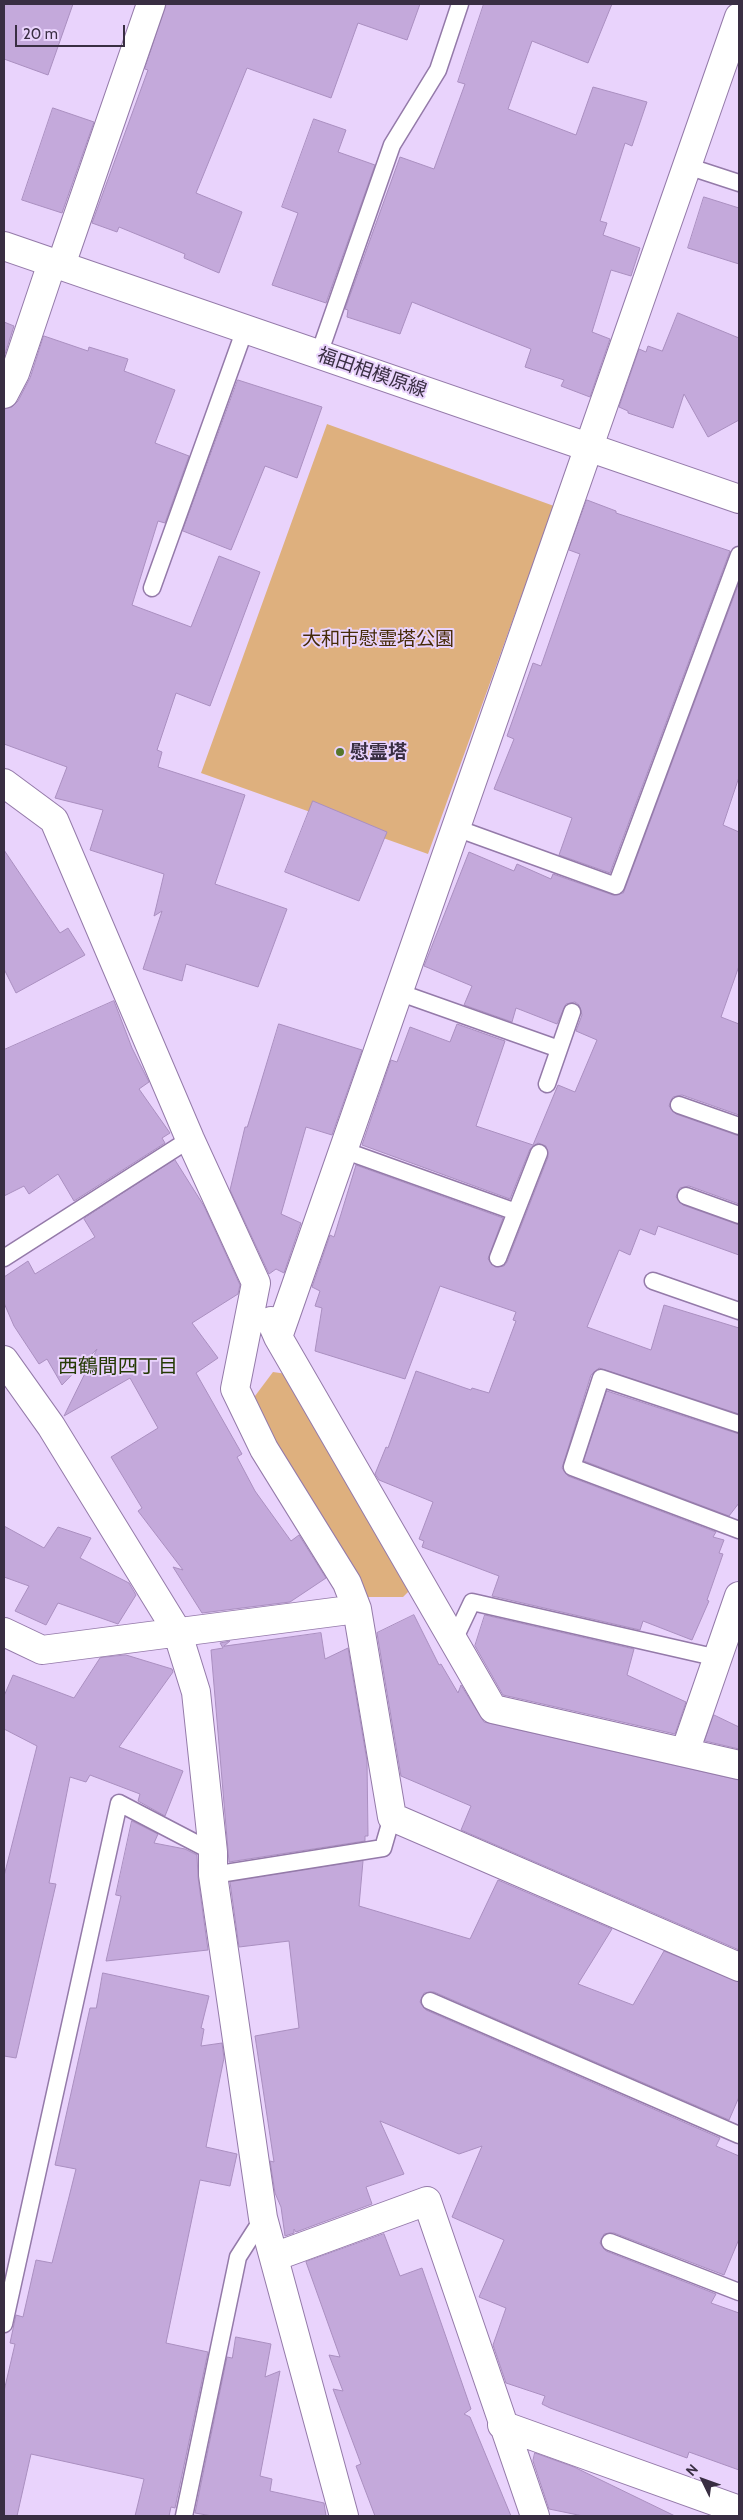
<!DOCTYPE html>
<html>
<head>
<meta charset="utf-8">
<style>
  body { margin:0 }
  #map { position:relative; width:743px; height:2520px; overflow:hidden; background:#e9d3fc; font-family:Cabin,sans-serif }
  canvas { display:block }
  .frame { position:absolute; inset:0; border:5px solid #392e42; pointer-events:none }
  .north { position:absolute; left:678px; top:2455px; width:50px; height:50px; -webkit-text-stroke:4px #e9d3fc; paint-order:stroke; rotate:312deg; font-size:14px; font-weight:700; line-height:20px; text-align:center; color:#392e42 }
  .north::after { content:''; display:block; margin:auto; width:18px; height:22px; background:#392e42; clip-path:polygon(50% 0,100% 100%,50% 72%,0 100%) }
  .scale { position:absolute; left:15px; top:25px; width:110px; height:22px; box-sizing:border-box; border:2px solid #392e42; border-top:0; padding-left:6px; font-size:15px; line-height:18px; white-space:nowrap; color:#392e42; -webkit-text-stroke:4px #e9d3fc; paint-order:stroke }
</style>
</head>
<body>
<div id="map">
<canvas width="743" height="2520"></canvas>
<div class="frame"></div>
<div class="north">N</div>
<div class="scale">20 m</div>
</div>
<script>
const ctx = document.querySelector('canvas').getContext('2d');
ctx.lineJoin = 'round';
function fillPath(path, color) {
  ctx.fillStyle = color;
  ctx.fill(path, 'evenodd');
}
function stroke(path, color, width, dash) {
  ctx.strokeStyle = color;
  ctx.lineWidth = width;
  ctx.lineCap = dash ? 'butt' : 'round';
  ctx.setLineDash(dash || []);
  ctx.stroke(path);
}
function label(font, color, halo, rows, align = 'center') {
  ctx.font = font + ' Cabin,"Noto Sans JP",sans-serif';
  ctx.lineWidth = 4;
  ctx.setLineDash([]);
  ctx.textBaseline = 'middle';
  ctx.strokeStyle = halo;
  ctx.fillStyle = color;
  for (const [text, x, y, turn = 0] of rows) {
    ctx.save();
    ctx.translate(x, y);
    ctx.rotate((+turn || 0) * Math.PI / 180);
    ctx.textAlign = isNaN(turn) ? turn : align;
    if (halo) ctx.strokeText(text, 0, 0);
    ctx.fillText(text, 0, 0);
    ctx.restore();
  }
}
fillPath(new Path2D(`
  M 327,424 L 554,506 L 428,854 L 201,773 Z
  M 273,1372 L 287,1374 L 410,1590 L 403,1597 L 362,1597 L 255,1405 L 255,1396 Z`), '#deb07e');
const building = new Path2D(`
  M 4,4 L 73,4 L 48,75 L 4,59 Z
  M 167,4 L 420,4 L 407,40 L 358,23 L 331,98 L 247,68 L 196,193 L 242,212 L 219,273 L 184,258 L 185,254 L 119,227 L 117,232 L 92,223 L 148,70 L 145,69 Z
  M 484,4 L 612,4 L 588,63 L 532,41 L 508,109 L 576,135 L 593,87 L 647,102 L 632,146 L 625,143 L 600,221 L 607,223 L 603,235 L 640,248 L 631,276 L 611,270 L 592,332 L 610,339 L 590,397 L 561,386 L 564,380 L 525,367 L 531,349 L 412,302 L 400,334 L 347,317 L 348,310 L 345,309 L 400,157 L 434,169 L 465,84 L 458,82 Z
  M 53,108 L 94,122 L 62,213 L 22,200 Z
  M 314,119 L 346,130 L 338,152 L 375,165 L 326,303 L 272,285 L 298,213 L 282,207 Z
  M 704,197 L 739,208 L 739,264 L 688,248 Z
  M 678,313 L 739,338 L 739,420 L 708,437 L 684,394 L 673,428 L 628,413 L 628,411 L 619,407 L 639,349 L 646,352 L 648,346 L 662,351 Z
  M 4,322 L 14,326 L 4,357 Z
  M 44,336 L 88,351 L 89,347 L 128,359 L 124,371 L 175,390 L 155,443 L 189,456 L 165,523 L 158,521 L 132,605 L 191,627 L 219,556 L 260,572 L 210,706 L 176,693 L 157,750 L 162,752 L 158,767 L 245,795 L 215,884 L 287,909 L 258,987 L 186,964 L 182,981 L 143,969 L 162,911 L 154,916 L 164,874 L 90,850 L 103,810 L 55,798 L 67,767 L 4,744 L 4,409 L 12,407 L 18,401 L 30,378 Z
  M 238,380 L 322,407 L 297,478 L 265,466 L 231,550 L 183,531 Z
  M 587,500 L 616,511 L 616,513 L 730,551 L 610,873 L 559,855 L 572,818 L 494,789 L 514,739 L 507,736 L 533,663 L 541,666 L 580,554 L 569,550 Z
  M 739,583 L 739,777 L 723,825 L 739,832 L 739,966 L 721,1017 L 739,1024 L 739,1115 L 682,1095 L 673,1097 L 669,1106 L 676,1114 L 739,1136 L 739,1204 L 689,1186 L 680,1188 L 676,1197 L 683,1205 L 739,1225 L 739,1255 L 658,1226 L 655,1235 L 640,1229 L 630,1255 L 619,1250 L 587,1327 L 651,1350 L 664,1305 L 739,1328 L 739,1414 L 599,1368 L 591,1375 L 562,1468 L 568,1476 L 716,1532 L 713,1537 L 724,1540 L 719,1553 L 723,1554 L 707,1600 L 709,1601 L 692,1640 L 643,1621 L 640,1630 L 492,1596 L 499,1576 L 422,1547 L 424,1541 L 419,1539 L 433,1502 L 379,1480 L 375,1474 L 386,1447 L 388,1448 L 416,1371 L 471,1390 L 472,1388 L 489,1393 L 516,1321 L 513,1320 L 516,1312 L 440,1286 L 405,1379 L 315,1351 L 322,1308 L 315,1306 L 320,1291 L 312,1287 L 330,1235 L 334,1237 L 356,1165 L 503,1218 L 488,1259 L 495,1267 L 504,1266 L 507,1262 L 548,1157 L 546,1146 L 538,1143 L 530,1149 L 510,1199 L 362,1145 L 391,1060 L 397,1062 L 410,1027 L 450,1042 L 457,1024 L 505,1041 L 476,1126 L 533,1145 L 558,1085 L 575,1092 L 597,1040 L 576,1031 L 582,1015 L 579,1005 L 575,1002 L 566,1004 L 557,1024 L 516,1008 L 512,1022 L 464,1005 L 472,986 L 424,966 L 469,852 L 514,871 L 517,864 L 551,879 L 553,874 L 613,895 L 623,893 Z
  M 313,801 L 387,832 L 359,901 L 285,872 Z
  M 4,850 L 60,933 L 68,928 L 85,955 L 16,993 L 4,969 Z
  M 114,1001 L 132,1048 L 149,1082 L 139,1089 L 170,1133 L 162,1138 L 165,1143 L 74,1201 L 58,1174 L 29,1194 L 24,1186 L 4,1196 L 4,1050 Z
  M 279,1024 L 362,1050 L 332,1135 L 306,1127 L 281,1214 L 301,1223 L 284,1273 L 276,1269 L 269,1274 L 230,1190 L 245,1127 L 247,1127 Z
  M 175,1160 L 204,1206 L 240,1285 L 238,1294 L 192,1323 L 218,1358 L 196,1373 L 242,1454 L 237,1457 L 255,1491 L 291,1541 L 299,1535 L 326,1578 L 290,1602 L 202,1613 L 173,1567 L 183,1570 L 138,1511 L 142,1508 L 111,1457 L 158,1428 L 130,1378 L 64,1416 L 97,1349 L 62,1385 L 47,1359 L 39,1364 L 14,1326 L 4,1303 L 4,1277 L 28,1261 L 35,1274 L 95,1237 L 84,1219 Z
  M 607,1391 L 739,1434 L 739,1503 L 729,1516 L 584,1461 Z
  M 4,1526 L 44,1548 L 58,1527 L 91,1538 L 80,1558 L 129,1583 L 136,1595 L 118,1624 L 58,1603 L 46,1625 L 15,1611 L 29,1586 L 4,1577 Z
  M 414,1615 L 439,1665 L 441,1664 L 458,1693 L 461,1685 L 484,1722 L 739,1780 L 739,1950 L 461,1830 L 471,1806 L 401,1776 L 377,1633 Z
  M 485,1615 L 634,1649 L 627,1675 L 686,1702 L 675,1734 L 503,1695 L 475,1646 Z
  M 321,1633 L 325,1659 L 348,1648 L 367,1761 L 368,1836 L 365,1836 L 365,1841 L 229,1862 L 211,1650 L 223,1648 L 220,1643 L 230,1641 L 224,1646 Z
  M 126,1655 L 172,1669 L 173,1672 L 119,1747 L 183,1771 L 165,1816 L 138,1801 L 140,1794 L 90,1775 L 86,1782 L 70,1777 L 49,1883 L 56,1884 L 16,2058 L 4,2056 L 4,1876 L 37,1746 L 4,1729 L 4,1696 L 13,1675 L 74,1698 L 100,1658 Z
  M 714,1715 L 739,1727 L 739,1749 L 705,1741 Z
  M 132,1821 L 158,1834 L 154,1843 L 185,1849 L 197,1855 L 198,1877 L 208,1950 L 106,1961 L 121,1896 L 116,1895 Z
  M 363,1861 L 359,1906 L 470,1939 L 498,1880 L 612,1929 L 578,1984 L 633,2005 L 664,1951 L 739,1982 L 739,2097 L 729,2120 L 434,1992 L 424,1993 L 420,2002 L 426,2010 L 720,2138 L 716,2146 L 739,2156 L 739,2239 L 724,2275 L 614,2233 L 604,2234 L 600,2243 L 606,2251 L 716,2294 L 711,2303 L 739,2313 L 739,2470 L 689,2452 L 687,2458 L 550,2408 L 542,2404 L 545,2396 L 506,2383 L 493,2345 L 506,2308 L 479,2297 L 504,2240 L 452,2217 L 482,2146 L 459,2154 L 380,2121 L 404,2174 L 366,2187 L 372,2204 L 296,2232 L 294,2229 L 294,2233 L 285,2236 L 281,2207 L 275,2193 L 270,2161 L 274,2162 L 255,2036 L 299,2028 L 289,1941 L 239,1947 L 230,1882 Z
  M 103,1973 L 209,1996 L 201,2028 L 204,2029 L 201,2046 L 222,2043 L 224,2058 L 206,2147 L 237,2154 L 230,2186 L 200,2180 L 166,2343 L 208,2352 L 175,2508 L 171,2507 L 169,2516 L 135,2516 L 144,2479 L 31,2454 L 17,2516 L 4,2516 L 4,2391 L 15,2344 L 10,2343 L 16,2315 L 23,2317 L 36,2260 L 52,2263 L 68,2201 L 76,2169 L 55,2165 L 90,2008 L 96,2008 Z
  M 384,2234 L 400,2276 L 422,2268 L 471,2409 L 464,2414 L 470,2417 L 511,2516 L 375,2516 L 356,2466 L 361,2464 L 333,2389 L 343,2391 L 329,2355 L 340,2357 L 306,2262 Z
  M 236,2337 L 271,2344 L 265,2377 L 280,2371 L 260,2476 L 272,2479 L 270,2491 L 324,2503 L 326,2516 L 212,2516 L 195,2513 L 227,2357 L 232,2358 Z
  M 535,2453 L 574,2467 L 675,2516 L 583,2516 L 549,2509 L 533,2461 Z`);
fillPath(building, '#c4a9db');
stroke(building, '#aa8fc0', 1);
const lane = new Path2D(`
  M 687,166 L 739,183
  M 319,354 L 392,145 L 438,70 L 460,4
  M 152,588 L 245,329
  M 456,828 L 616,886 L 739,555
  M 398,992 L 559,1049
  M 547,1084 L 572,1012
  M 679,1105 L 739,1126
  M 343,1150 L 516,1212
  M 686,1196 L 739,1215
  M 4,1258 L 190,1139
  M 498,1258 L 539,1153
  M 653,1281 L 739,1311
  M 739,1424 L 601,1378 L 572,1467 L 739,1530
  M 454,1640 L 472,1602 L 718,1658
  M 213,1875 L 383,1848 L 392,1817
  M 430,2001 L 739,2135
  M 610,2242 L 739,2292
  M 4,2324 L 119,1803 L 213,1852
  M 184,2516 L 238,2257 L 263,2218`);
const street = new Path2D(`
  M 61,265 L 151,4
  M 4,394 L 15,373 L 52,263
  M 4,783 L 54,820 L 190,1139 L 256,1283 L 235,1389 L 264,1449 L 347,1583 L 357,1609 L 392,1817 L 739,1967
  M 271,1321 L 278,1337 L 493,1709 L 739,1765
  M 278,1337 L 739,17
  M 4,1360 L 51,1426 L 177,1631 L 196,1692 L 213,1852 L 213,1875 L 263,2218 L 344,2516
  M 4,1632 L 42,1650 L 357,1609
  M 685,1752 L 739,1596
  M 274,2257 L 427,2201 L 535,2516
  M 502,2425 L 739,2510`);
const secondary = new Path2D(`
  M 4,246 L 739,499`);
stroke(lane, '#947aa9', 19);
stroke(street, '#947aa9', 30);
stroke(secondary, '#947aa9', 30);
stroke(lane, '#fff', 16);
stroke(street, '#fff', 28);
stroke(secondary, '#fff', 28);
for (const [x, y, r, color] of [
  [340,752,5,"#56762c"]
]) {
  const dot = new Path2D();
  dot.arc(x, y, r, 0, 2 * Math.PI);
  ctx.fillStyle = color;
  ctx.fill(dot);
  stroke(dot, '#e9d3fc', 2);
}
label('19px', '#392e42', '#e9d3fc', [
  ["福田相模原線",372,373,19]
]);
label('19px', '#462b08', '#e9d3fc', [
  ["大和市慰霊塔公園",378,639]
]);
label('bold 19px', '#392e42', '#e9d3fc', [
  ["慰霊塔",350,752]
], 'left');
label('20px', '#253a04', '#e9d3fc', [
  ["西鶴間四丁目",118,1367]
]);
</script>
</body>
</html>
